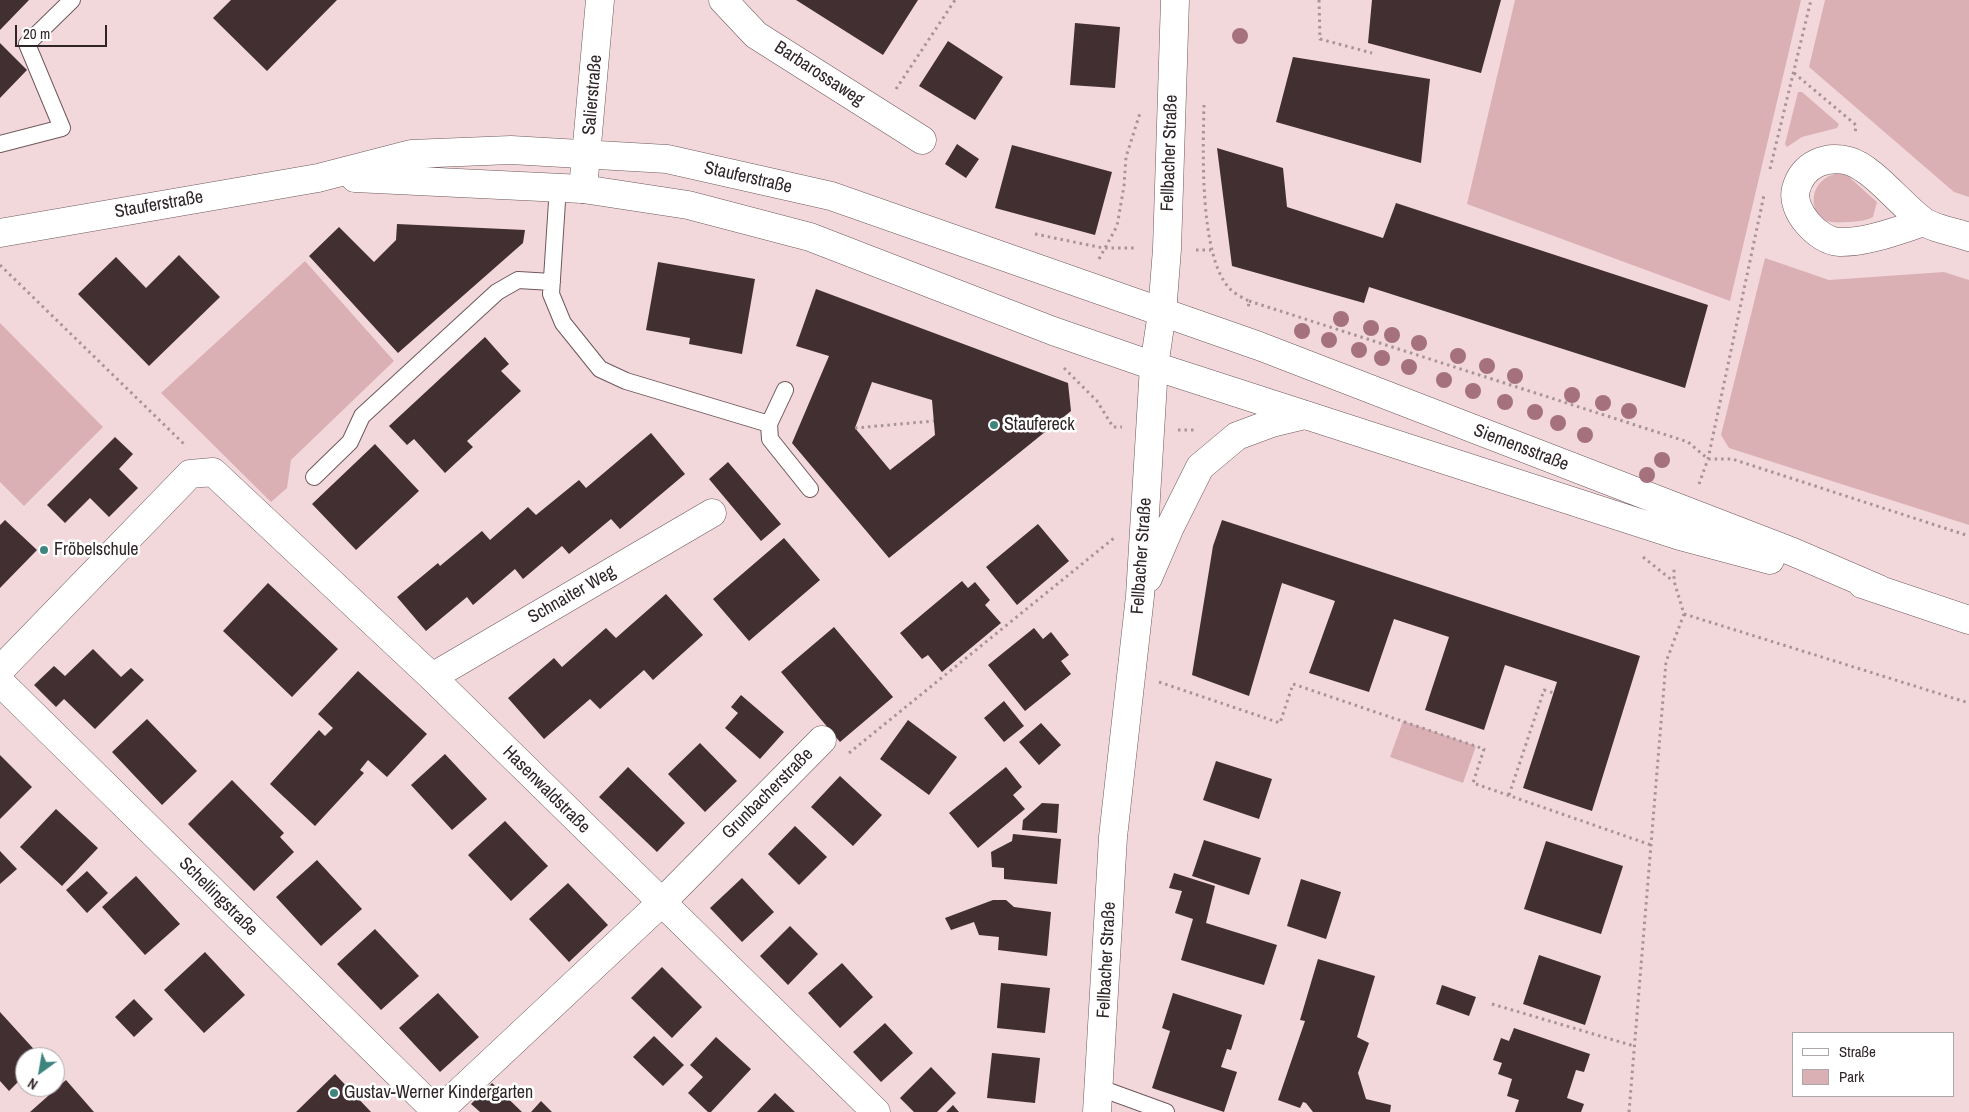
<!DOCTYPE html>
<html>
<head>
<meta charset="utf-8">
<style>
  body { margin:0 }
  #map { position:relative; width:1969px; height:1112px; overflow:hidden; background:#f2d8db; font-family:"Archivo Narrow",sans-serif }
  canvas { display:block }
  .legend { position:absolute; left:1792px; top:1032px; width:162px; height:65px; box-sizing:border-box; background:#fff; border:1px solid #aca8a9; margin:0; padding:6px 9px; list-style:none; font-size:15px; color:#2f2527 }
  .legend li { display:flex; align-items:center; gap:10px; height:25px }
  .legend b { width:25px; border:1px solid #aca8a9 }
  .north { position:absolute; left:15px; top:1047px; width:50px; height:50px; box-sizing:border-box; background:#fff; border:1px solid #aca8a9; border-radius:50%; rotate:212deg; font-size:14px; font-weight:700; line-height:20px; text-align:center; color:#2f2527 }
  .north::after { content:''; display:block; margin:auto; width:18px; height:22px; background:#3e857e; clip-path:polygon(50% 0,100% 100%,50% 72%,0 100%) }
  .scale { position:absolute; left:15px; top:25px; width:92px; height:22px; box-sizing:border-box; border:2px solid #2f2527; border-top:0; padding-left:6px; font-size:15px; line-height:18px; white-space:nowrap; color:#2f2527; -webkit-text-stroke:4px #fff; paint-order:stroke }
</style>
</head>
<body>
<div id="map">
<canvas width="1969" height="1112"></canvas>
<ul class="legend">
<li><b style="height:6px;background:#fff"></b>Straße</li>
<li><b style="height:14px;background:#dbb0b5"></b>Park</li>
</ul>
<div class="north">N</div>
<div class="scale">20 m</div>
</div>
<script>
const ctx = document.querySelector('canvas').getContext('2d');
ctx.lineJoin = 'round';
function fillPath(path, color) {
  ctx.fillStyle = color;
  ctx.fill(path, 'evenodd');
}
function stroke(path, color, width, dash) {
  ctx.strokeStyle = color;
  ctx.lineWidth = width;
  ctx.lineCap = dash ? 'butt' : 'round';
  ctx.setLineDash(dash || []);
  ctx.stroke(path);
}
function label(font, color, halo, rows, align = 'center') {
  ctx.font = font + ' "Archivo Narrow",sans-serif';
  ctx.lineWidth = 5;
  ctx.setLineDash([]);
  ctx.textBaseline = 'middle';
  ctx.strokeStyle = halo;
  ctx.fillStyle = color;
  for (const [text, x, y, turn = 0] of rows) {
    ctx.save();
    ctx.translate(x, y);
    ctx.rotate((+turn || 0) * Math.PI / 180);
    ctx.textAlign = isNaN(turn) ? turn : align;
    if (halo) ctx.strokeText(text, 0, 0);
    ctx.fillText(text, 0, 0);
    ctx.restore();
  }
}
fillPath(new Path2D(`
  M 1515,0 L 1801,0 L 1730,301 L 1467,204 Z
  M 1825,0 L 1969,0 L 1969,197 L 1954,192 L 1809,67 Z
  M 1798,92 L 1802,92 L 1839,124 L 1837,128 L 1802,137 L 1787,147 L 1785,144 Z
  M 1839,173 L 1848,176 L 1877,202 L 1873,217 C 1866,221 1859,221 1850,222 C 1844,222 1837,223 1831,222 C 1807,217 1806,179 1839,173 Z
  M 1765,258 L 1829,280 L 1944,272 L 1969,280 L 1969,525 L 1729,448 L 1721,435 Z
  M 305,261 L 394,361 L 291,460 L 287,488 L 271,502 L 161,393 Z
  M 0,323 L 103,427 L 24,506 L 0,482 Z
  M 1403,721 L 1476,746 L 1463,783 L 1390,757 Z`), '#dbb0b5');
fillPath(new Path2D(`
  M 0,0 L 29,0 L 0,30 Z
  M 231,0 L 337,0 L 267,71 L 213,18 Z
  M 796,0 L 918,0 L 883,55 Z
  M 1372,0 L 1501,0 L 1481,73 L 1368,43 Z
  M 1075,23 L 1120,27 L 1115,88 L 1070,85 Z
  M 948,41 L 1003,77 L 975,120 L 919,86 Z
  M 0,43 L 27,70 L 0,98 Z
  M 1293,57 L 1430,79 L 1421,163 L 1276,122 Z
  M 957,144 L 979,159 L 966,178 L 945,164 Z
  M 1012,145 L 1112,172 L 1095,235 L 995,208 Z
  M 1217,148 L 1283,168 L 1287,207 L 1383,238 L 1396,203 L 1708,305 L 1685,388 L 1369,287 L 1364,303 L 1232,266 Z
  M 397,224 L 525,230 L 523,243 L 398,353 L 309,256 L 339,227 L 374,262 L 396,240 Z
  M 179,255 L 220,297 L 149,366 L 78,294 L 116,257 L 146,288 Z
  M 658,262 L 755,279 L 742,354 L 689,344 L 690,338 L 646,330 Z
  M 816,289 L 1068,383 L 1071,411 L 889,558 L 792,443 L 829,356 L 796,346 ZM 872,382 L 932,400 L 935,435 L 890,470 L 855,428 Z
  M 485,337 L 509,364 L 501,371 L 521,391 L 467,441 L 473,447 L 445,473 L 414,439 L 407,445 L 389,426 Z
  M 651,433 L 685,474 L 620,529 L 611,519 L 569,554 L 562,546 L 523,579 L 515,569 L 473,605 L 467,597 L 426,631 L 397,597 L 438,563 L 440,566 L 482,531 L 490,540 L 528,507 L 536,515 L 579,480 L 586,488 Z
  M 115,437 L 133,454 L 119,469 L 138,488 L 109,517 L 90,498 L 65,523 L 47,505 Z
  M 375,444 L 419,491 L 356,550 L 312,504 Z
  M 728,462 L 781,524 L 761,541 L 709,479 Z
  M 5,520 L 37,550 L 0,588 L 0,525 Z
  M 1222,520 L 1640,656 L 1592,811 L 1523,788 L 1557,682 L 1505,665 L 1484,730 L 1425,710 L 1449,637 L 1394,619 L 1369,692 L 1309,673 L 1335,601 L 1282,583 L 1249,696 L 1192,675 L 1213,546 Z
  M 1038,524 L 1069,561 L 1017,605 L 986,567 Z
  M 784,538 L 820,580 L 749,641 L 713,599 Z
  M 962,581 L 968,588 L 975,582 L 990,600 L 985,605 L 1001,623 L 942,672 L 928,655 L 922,659 L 900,633 Z
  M 268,583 L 338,649 L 292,697 L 223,631 Z
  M 666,594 L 703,635 L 653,680 L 644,670 L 600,709 L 590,699 L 544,739 L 508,698 L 554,658 L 562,667 L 606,628 L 616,638 Z
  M 834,627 L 893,697 L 840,742 L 781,672 Z
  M 1034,628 L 1043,639 L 1051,632 L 1069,655 L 1061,661 L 1071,674 L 1025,711 L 988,665 Z
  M 93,649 L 121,677 L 131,668 L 144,680 L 95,729 L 64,699 L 56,707 L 34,685 L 54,666 L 65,676 Z
  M 358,671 L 427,734 L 387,777 L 368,760 L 360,770 L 364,773 L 315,826 L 270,784 L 319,730 L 325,736 L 333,728 L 318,714 Z
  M 741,695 L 784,732 L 760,759 L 725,728 L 738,713 L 731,707 Z
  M 1004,701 L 1024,726 L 1004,742 L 984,718 Z
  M 147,719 L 197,771 L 162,805 L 112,752 Z
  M 908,720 L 957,757 L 929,795 L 880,759 Z
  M 1041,723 L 1061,745 L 1039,765 L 1019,742 Z
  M 700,743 L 737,781 L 705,812 L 668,774 Z
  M 445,754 L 487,799 L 452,830 L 411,785 Z
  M 0,755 L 32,787 L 0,819 Z
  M 1216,761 L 1272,779 L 1259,819 L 1203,800 Z
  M 628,767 L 685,823 L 657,852 L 599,797 Z
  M 1006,767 L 1022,787 L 1013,795 L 1025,809 L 978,848 L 949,813 Z
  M 840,776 L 882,815 L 853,846 L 811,807 Z
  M 232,780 L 284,833 L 280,837 L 294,852 L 254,891 L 188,824 Z
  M 1042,803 L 1059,804 L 1057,833 L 1022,830 L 1023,820 Z
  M 56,809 L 98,848 L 62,886 L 20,847 Z
  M 505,821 L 548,866 L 511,901 L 468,855 Z
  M 795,826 L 827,857 L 799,885 L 768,854 Z
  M 1013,834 L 1061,839 L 1057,884 L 1004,879 L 1004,868 L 992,867 L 991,852 L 1012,841 Z
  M 1204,840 L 1261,858 L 1249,895 L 1192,876 Z
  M 1546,841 L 1623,866 L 1601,934 L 1524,909 Z
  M 0,851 L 17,869 L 0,884 Z
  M 317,860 L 362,909 L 321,946 L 276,897 Z
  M 87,871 L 108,893 L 87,913 L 66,890 Z
  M 1174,873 L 1215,886 L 1206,923 L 1277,945 L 1264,985 L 1181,960 L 1193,919 L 1175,913 L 1182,891 L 1169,888 Z
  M 136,876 L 180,924 L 145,955 L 102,907 Z
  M 742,878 L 774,912 L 742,942 L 710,908 Z
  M 1301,879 L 1341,892 L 1326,939 L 1287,926 Z
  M 568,883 L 608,925 L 569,962 L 529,919 Z
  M 993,900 L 1006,900 L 1014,907 L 1051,912 L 1047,956 L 998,950 L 999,937 L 979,935 L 974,922 L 951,930 L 945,918 Z
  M 790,926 L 818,954 L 788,985 L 760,956 Z
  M 375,929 L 419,976 L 381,1010 L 337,964 Z
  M 205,952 L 245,995 L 204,1033 L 164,990 Z
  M 1539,955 L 1601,976 L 1585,1025 L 1523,1004 Z
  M 1318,959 L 1375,976 L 1357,1037 L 1369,1043 L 1358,1073 L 1366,1099 L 1391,1105 L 1390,1112 L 1313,1112 L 1306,1103 L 1303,1102 L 1300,1108 L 1278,1100 L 1305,1021 L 1300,1020 Z
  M 842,963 L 873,997 L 840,1028 L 808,993 Z
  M 662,967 L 702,1007 L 672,1038 L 631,998 Z
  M 1001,983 L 1050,988 L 1045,1033 L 997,1028 Z
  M 1442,985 L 1476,997 L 1469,1016 L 1436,1004 Z
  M 438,993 L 479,1037 L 440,1072 L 399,1028 Z
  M 1173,993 L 1242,1015 L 1231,1050 L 1227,1049 L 1221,1067 L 1237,1072 L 1224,1112 L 1152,1088 L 1170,1031 L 1162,1028 Z
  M 134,999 L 153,1019 L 134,1037 L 115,1017 Z
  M 0,1012 L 41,1057 L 25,1057 L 25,1075 L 9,1091 L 0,1081 Z
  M 885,1023 L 913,1053 L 881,1082 L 853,1052 Z
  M 1514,1028 L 1590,1054 L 1584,1072 L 1576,1070 L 1567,1098 L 1584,1104 L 1581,1112 L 1515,1112 L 1519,1100 L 1507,1096 L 1512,1079 L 1498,1074 L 1502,1063 L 1493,1060 L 1501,1038 L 1509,1041 Z
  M 654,1036 L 684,1065 L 663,1086 L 633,1057 Z
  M 716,1037 L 751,1069 L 711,1112 L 708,1112 L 688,1093 L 703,1077 L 690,1065 Z
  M 992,1053 L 1040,1058 L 1035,1103 L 987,1098 Z
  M 931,1067 L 956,1093 L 937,1112 L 914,1112 L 900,1098 Z
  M 335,1074 L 371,1112 L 296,1112 Z
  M 66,1080 L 94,1112 L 30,1112 Z
  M 492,1083 L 522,1112 L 480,1112 L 471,1104 Z
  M 775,1093 L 795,1112 L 757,1112 Z
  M 541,1101 L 552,1112 L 531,1112 Z
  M 953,1105 L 959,1112 L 946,1112 Z`), '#422f32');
const service = new Path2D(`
  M 0,144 L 62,128 L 27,44 L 72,0
  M 558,186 L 551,294 L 563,323 L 600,369 L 626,381 L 769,424 L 770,439 L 810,489
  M 769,424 L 785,390
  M 314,477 L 350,442 L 362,416 L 497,292 L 518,280 L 552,282
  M 1100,1088 L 1166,1112`);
const minor = new Path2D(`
  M 723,0 L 756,35 L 922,140
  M 583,189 L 600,0
  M 1924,222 C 1899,230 1866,243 1839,242 C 1818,241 1790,210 1796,189 C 1803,164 1826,155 1849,161 C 1873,168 1902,206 1923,221 C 1934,229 1955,232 1969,237
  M 0,670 L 190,474 L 213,472 L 432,677 L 876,1112
  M 432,677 L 712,513
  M 0,682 L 437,1112
  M 438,1112 L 661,903 L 822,740`);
const tertiary = new Path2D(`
  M 1148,578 L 1170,527 L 1200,467 L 1237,436 L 1272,423 L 1305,415
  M 1097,1112 L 1113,837 L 1140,596 L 1154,366 L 1162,313 L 1167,249 L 1175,0`);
const secondary = new Path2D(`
  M 355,178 L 583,189 L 688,205 L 810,237 L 1053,331 L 1154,366 L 1680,536 L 1770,560
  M 0,233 L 318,178 L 411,154 L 511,150 L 667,159 L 831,196 L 1259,346 L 1793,552 L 1879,589
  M 1862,584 L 1969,620`);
stroke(service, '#6e585b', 18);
stroke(minor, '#6e585b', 29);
stroke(tertiary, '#6e585b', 29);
stroke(secondary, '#6e585b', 29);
stroke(new Path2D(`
  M 1319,0 L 1320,39 L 1372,53
  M 1794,73 L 1856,125 L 1855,134
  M 896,89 L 955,0
  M 1204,105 C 1203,149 1199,257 1230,289 C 1235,294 1243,298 1249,301 L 1248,310
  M 1770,169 L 1811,0
  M 1035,234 L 1103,248 L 1137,248
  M 1196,250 L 1211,250
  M 1099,259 L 1117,226 L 1124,186 L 1126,157 L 1140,113
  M 0,265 L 186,446
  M 1249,301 L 1688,442 L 1708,459 L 1732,459 L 1969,536
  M 1064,368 L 1097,401 L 1113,427 L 1122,427
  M 855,428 L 934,421
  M 1178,430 L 1197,430
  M 1699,484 L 1708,459 L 1764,195
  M 1643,557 L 1673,581
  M 1684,614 L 1969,703
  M 1159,682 L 1280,723 L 1293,684 L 1484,749 L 1473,783 L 1651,845
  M 849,753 L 1114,538
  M 1509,795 L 1544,690 L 1554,693
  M 1492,1004 L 1634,1046
  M 1629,1112 L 1666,662 L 1684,614 L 1674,581 L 1674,566`), '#a89497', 3, [2.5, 4]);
stroke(service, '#fff', 16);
stroke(minor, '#fff', 28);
stroke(tertiary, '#fff', 28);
stroke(secondary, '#fff', 28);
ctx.fillStyle = '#a5717c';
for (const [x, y] of [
  [1240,36],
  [1341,319],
  [1371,328],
  [1302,331],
  [1392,335],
  [1329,340],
  [1419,343],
  [1359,350],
  [1458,356],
  [1382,358],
  [1487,366],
  [1409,367],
  [1515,376],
  [1444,380],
  [1473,391],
  [1572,395],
  [1505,402],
  [1603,403],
  [1629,411],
  [1535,412],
  [1558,423],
  [1585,435],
  [1662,460],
  [1647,475]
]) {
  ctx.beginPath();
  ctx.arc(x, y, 8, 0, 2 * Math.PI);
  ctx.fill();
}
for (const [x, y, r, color] of [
  [994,425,5,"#3e857e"],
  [44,550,5,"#3e857e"],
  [334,1093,5,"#3e857e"]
]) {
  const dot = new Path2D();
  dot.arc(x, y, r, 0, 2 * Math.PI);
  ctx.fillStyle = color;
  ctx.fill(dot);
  stroke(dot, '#fff', 2);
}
label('18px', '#2f2527', '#fff', [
  ["Barbarossaweg",819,74,33],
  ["Salierstraße",593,95,-85],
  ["Fellbacher Straße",1170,153,-88],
  ["Stauferstraße",748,178,13],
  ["Stauferstraße",159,205,-10],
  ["Siemensstraße",1521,448,21],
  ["Fellbacher Straße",1142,556,-86],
  ["Schnaiter Weg",572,595,-30],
  ["Hasenwaldstraße",546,790,45],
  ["Grunbacherstraße",768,794,-45],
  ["Schellingstraße",218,897,45],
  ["Fellbacher Straße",1107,960,-87]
]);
label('18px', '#2f2527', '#fff', [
  ["Staufereck",1004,425],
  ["Fröbelschule",54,550],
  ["Gustav-Werner Kindergarten",344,1093]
], 'left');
</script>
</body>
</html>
